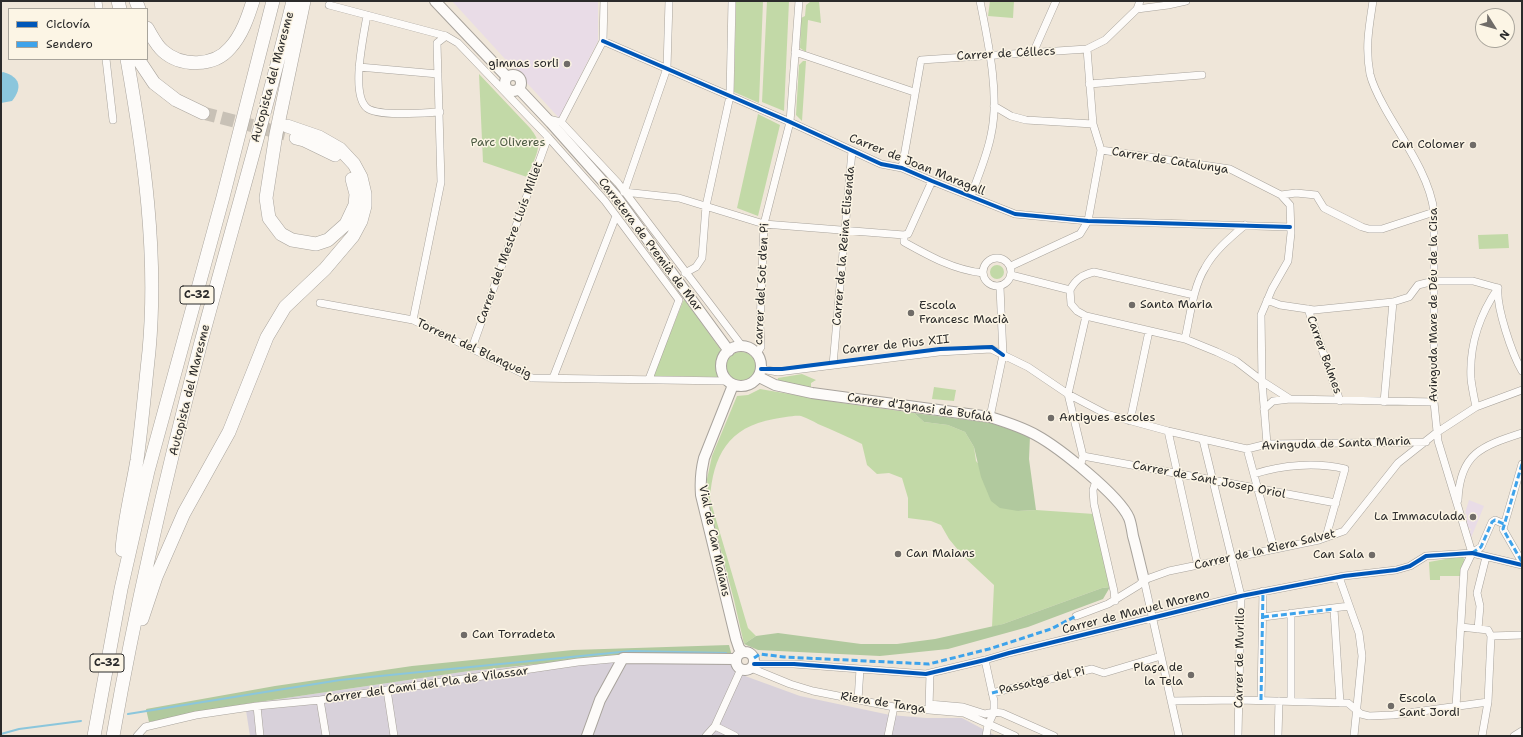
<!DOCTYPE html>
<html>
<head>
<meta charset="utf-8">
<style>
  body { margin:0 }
  #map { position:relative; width:1523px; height:737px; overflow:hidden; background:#efe6d9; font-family:"Shantell Sans",sans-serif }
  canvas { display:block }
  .frame { position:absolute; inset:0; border:2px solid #2b2b2b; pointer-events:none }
  .legend { position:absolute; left:8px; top:8px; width:140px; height:52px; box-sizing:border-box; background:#fcf5e5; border:1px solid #a8a49b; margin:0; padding:5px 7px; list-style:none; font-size:12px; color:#2b2b2b }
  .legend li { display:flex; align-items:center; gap:8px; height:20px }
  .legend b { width:20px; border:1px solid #a8a49b }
  .north { position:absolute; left:1475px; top:8px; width:40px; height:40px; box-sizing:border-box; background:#fcf5e5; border:1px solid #a8a49b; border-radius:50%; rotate:127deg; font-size:11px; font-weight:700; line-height:16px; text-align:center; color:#2b2b2b }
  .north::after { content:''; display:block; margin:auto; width:14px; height:18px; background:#706c68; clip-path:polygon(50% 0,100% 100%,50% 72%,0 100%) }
</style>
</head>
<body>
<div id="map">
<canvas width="1523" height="737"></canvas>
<div class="frame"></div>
<ul class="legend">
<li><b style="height:5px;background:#0057b8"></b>Ciclovía</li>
<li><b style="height:5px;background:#3ea3eb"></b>Sendero</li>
</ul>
<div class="north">N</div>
</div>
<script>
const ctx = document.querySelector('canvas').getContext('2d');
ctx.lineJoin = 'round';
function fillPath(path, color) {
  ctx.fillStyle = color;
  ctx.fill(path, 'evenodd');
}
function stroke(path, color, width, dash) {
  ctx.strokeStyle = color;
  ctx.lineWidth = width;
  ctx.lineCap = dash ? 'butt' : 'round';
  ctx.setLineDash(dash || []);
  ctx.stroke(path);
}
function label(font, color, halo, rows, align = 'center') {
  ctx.font = font + ' "Shantell Sans",sans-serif';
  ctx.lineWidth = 3;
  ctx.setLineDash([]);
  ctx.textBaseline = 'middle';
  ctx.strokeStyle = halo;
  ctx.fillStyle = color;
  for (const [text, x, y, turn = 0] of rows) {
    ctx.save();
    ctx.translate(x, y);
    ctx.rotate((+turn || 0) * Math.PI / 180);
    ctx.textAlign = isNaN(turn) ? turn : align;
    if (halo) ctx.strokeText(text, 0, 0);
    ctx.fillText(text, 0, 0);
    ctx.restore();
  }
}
fillPath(new Path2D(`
  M 452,1 L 598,1 L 598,41 L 559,118 Z
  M 1469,500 L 1484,506 L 1471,538 L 1468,537 L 1471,529 L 1467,527 L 1467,515 L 1465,513 Z`), '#e9dce7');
fillPath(new Path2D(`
  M 615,656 L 732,656 L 745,676 L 800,696 L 890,715 L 926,718 L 962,718 L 996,736 L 250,736 L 245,704 L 469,671 Z`), '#d8d1da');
fillPath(new Path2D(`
  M 736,1 L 763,1 L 759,103 L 734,92 Z
  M 767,1 L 789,1 L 784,111 L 762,102 Z
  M 819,1 L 821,23 L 808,20 L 806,52 L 800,48 L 801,18 L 805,16 L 806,5 L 810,2 Z
  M 990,1 L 1014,1 L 1013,18 L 988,16 Z
  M 803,61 L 806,61 L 802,121 L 796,115 L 799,65 Z
  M 479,74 L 530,128 C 533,132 537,137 538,142 C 540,151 530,169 527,177 L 483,162 Z
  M 758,114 L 780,125 L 758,216 L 737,208 Z
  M 1508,234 L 1509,248 L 1479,249 L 1478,235 Z
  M990 272a7 7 0 1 1 14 0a7 7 0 1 1-14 0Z
  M 684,299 L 721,350 C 717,360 714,367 719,377 L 653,376 Z
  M726 367a15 15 0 1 1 30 0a15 15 0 1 1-30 0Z
  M 802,374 L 816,380 L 811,383 L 811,389 L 777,383 L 778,378 Z
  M 934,387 L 956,390 L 954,401 L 932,399 Z
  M 760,389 L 842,403 L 914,413 L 924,422 L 948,425 L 965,432 L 974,447 L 976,461 L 1018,511 L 1036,510 L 1094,514 L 1110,587 L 1102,588 L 1003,624 L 992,627 L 994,585 L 963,556 L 949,539 L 941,525 L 931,521 L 908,518 L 908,498 L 902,478 L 889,473 L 877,474 L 867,465 L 862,444 C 848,437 833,430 818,424 C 813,421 807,418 801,416 C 794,415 782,418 774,419 C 728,427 713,456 710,499 L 745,618 L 748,628 L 756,636 L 744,644 L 734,600 L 708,501 L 707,479 L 712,456 L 737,396 L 748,395 Z
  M 1462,556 L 1465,560 L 1462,576 L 1440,576 L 1440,580 L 1430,580 L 1429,562 Z`), '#c2d9a7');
fillPath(new Path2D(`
  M 914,413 L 991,423 L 1030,436 L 1029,459 L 1036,510 L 1018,511 L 1000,508 L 991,501 L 981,477 L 974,447 L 965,432 L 948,425 L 924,422 Z
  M 1110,587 L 1103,599 L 1028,627 L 948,649 L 880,656 L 758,650 L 744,644 L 756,636 L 778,633 L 861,644 L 897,644 L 935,639 L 1003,624 L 1102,588 Z
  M 729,645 L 732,656 L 625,655 L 469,671 L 245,704 L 149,722 L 146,709 L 275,686 L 412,666 L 573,650 Z`), '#b1c99e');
fillPath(new Path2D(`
  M 3,72 C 20,77 23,87 12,101 L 1,103 L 1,73 Z`), '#8bc6dc');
stroke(new Path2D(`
  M 128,714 L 340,680 L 631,651 L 726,653
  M 1,734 L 19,729 L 81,721`), '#8bc6dc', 2);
stroke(new Path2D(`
  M 203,113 L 285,134`), '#c8c1b6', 13, [13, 6]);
const street = new Path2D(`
  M 98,1 L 99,9
  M 1373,1 C 1369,27 1365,47 1370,74 C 1373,87 1380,99 1386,110 C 1403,140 1430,177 1434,212 L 1434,402 L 1438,441 L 1472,553
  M 329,5 L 446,36 L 458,43 L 548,137 L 605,201 L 679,300 L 649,379
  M 1137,9 L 1140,1
  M 367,15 C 364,35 350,94 367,108 C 379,117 424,113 440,112
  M 603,41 L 790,122 L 881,164 L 902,168 L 932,181 L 1015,214 L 1088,221 L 1290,227
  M 795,52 L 914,92
  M 1033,53 L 1056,1
  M 106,59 L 113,120
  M 359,67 L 438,74
  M 1089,84 L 1202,75
  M 994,106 L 1011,116 L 1026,120 L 1093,124
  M 548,119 L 561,122 L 618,183 L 742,346
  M 561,122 L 603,41 L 604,1
  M 1101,150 L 1230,169 L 1281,195 L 1296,193 L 1316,195 L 1324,208 L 1362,227 L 1369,229 L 1382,229 L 1434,212
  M 902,168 L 921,60 L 1087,49 L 1105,40 L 1137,9 L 1168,5 L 1186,1
  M 624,192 L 679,198 L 764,224 L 904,235 L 908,234 L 932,181
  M 624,192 L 667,68 L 669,1
  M 971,196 C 978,176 987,156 991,135 C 1000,95 988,41 980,1
  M 904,235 L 904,242 C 929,256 954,270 983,273
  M983 272a14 14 0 1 1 28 0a14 14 0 1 1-28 0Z
  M 1011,266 L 1080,234 L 1088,221 L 1101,150 L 1093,124 L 1087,49
  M 685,273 L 696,267 L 702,258 L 706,206 L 730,96 L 732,1
  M 1011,275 L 1070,290 L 1071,304 L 1077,311 L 1086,316 L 1185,339 L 1217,352 L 1236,361 L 1262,381 L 1290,399 L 1434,402
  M 1498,288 C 1496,307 1512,354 1522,371
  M 1070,290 C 1076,279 1082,275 1094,272 L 1194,295
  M 1267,300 L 1280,305 L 1314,310 L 1393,302 L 1409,297 L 1418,285 L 1434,281 L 1473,281 L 1498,288
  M 320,303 L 413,320 L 532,378 L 727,381
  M 1308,309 L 1340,401
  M 413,320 L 441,182 L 437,43 L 446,36
  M 1185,339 C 1190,317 1193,287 1205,268 C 1214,251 1231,237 1245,225
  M 472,348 L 548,137
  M 757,353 L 761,347 L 760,325 L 764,224 L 790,122 L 799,1
  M 833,365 L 852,151
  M 761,369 L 778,372 L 939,352 L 991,349 L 1028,367 L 1068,394 L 1106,414 L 1168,431 L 1247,449 L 1267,444 L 1426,442
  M 553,378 L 616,216
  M 1384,402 L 1393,302
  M 1476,407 C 1474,397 1472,388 1471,379 C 1469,346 1480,314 1498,288
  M 1264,409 L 1273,401 L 1290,399
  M 990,417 L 1003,355 L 1000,287
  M 1130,421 L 1149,331
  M 1168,431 L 1198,566
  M 1203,440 L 1241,596 L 1238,736
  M 1267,444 L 1262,381 L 1261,315 L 1272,289 L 1288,261 L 1291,233 L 1290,205 L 1281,195
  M 1247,449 L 1274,549
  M 1083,456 L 1336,503
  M 1522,464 L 1503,529 L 1522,562
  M 1080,467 L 1083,456 L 1068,394 L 1086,316
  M 1254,474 C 1282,465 1316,462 1345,469 L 1326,537
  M 1096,481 L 1093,490 L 1094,504 L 1114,591 L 1115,601
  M 1458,500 C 1460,453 1482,446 1522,433
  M 1472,553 L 1481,547 L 1492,522 L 1495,520 L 1504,524
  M 1339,577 L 1359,633 L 1362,656 L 1354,736
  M 1144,580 L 1179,736
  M 1334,609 L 1340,703
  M 1291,613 L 1291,701
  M 1076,616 L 1108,604 L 1139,585 L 1144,580 L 1169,571 L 1319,540 L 1344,531 L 1398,463 L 1436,433 L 1476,407 L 1522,390
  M 1263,617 L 1349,606
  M 1461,627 L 1488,630 L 1491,636 L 1488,702 L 1482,736
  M 1478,629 L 1480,606 L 1477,593 L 1486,557
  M 1491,636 L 1522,635
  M 985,660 L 994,701 L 994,712 L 988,725 L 986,736
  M 754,664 L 794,664 L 926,674 L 985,660 L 1009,653 L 1241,596 L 1344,576 L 1396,570 L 1410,566 L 1426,556 L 1472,553 L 1522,565
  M 751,668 L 790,684 L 813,691 L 894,707 L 964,713 L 1015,736
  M 387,690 L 394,736
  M 992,693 L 1092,669 L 1104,673 L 1161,656
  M 320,700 L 326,736
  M 858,700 L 860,669
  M 1261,700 L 1263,591
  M 1171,701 L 1238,700 L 1348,703 L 1361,714 L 1369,716 L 1393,715 L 1488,702
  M 929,704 L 963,707 L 985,714 L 994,712 L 1002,713 L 1054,736
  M 257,706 L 260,736
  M 1456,707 L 1464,570 L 1472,553
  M 929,708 L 930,673
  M 715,726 L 735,736
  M 137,736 L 145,727 L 196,715 L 257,706 L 320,700 L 578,662 L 623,658
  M 706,736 L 715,726 L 741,669
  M 888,736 L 894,707
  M 1278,736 L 1279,701
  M 1514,736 L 1522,731`);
const secondary = new Path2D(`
  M 435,1 L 507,77
  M505 83a8 8 0 1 1 16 0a8 8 0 1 1-16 0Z
  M 519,89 L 551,123 L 615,195 L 729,351
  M721 366a20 20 0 1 1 40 0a20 20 0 1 1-40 0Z
  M 759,377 L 775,385 L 812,393 L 990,417 C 1006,422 1022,427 1036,435 C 1058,447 1119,495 1129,518 C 1131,523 1132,530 1133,536 C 1137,550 1140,565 1144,580
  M 733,385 L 704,458 C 701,470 700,482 701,495 L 736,639 L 739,648 L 743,652
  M736 661a9 9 0 1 1 18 0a9 9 0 1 1-18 0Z
  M 587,736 L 600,700 L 623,658 L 736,659`);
const highway = new Path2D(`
  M 118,1 L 120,9
  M 136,1 L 139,9
  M 304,1 L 276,134 L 266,198 L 269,218 L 281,234 L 292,240 L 316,244 L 328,240 L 346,224 L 355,205 L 356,194 L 352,179
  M 147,28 C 152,36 156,45 163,51 C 181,67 214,67 230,48 C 242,35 248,17 253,1
  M 138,59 L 154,83 L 176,100 L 203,113
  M 296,138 L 304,140 L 335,155
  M 122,550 C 124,520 132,490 137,460 C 142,424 145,387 149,351 C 158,253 144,155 127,59
  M 142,619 L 156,577 L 184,513 L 229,432 L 267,337 L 285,307 L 325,269 L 353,236 L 361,221 L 365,206 L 365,194 L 361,177 L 354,164 L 340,149 L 319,137 L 287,126
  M 94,736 L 121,589 L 148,471 L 223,197 L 273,1
  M 113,736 C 136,605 166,475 200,346 C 231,231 265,117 293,1`);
stroke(street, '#a8a39c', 8);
stroke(secondary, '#a8a39c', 12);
stroke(highway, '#a8a39c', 14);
stroke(street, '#fdfbf9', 7);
stroke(secondary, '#fdfbf9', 10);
stroke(highway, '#fdfbf9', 13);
stroke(new Path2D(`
  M 1522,464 L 1503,529 L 1522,562
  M 1472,553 L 1481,547 L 1492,522 L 1495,520 L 1504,524
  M 1263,617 L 1334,609
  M 754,658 L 760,654 L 784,657 L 929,664 L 989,649 L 1051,629 L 1076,616
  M 992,693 L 1020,686
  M 1261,700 L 1263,591`), '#3ea3eb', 3, [6, 3]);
stroke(new Path2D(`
  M 603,41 L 790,122 L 881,164 L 902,168 L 932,181 L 1015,214 L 1088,221 L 1290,227
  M 761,369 L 782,369 L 940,349 L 992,347 L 1003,355
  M 754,664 L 794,664 L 926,674 L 985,660 L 1009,653 L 1241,596 L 1344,576 L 1396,570 L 1410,566 L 1426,556 L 1472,553 L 1522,565`), '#0057b8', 4);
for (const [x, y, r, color] of [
  [567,64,4,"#706c68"],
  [1473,145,4,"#706c68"],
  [1132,305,4,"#706c68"],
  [911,313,4,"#706c68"],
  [1051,418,4,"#706c68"],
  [1473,517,4,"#706c68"],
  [898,554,4,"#706c68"],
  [1372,555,4,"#706c68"],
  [464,635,4,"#706c68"],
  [1191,675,4,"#706c68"],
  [1391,706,4,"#706c68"]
]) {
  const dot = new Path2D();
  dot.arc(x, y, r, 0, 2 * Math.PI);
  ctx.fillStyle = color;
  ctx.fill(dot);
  stroke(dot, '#fcf5e5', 1.5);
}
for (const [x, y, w] of [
  [197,295,34],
  [107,663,34]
]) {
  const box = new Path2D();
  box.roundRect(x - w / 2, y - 9, w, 18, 3);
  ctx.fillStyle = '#fcf5e5';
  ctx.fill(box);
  stroke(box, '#2b2b2b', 1);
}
label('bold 11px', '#2b2b2b', null, [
  ["C-32",197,295],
  ["C-32",107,663]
]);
label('12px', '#2b2b2b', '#fcf5e5', [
  ["Carrer de Céllecs",1006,54,-3],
  ["Autopista del Maresme",273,77,-75],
  ["Carrer de Catalunya",1170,161,9],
  ["Carrer de Joan Maragall",917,165,22],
  ["Carrer del Mestre Lluís Millet",510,243,-70],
  ["Carretera de Premià de Mar",650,245,53],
  ["Carrer de la Reina Elisenda",844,246,-85],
  ["carrer del Sot d'en Pi",762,284,-87],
  ["Avinguda Mare de Déu de la Cisa",1434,305,-90],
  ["Carrer de Pius XII",896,345,-6],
  ["Torrent del Blanqueig",474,349,25],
  ["Carrer Balmes",1324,355,70],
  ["Autopista del Maresme",190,390,-76],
  ["Carrer d'Ignasi de Bufalà",920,408,8],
  ["Avinguda de Santa Maria",1336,444,-2],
  ["Carrer de Sant Josep Oriol",1209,480,11],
  ["Vial de Can Maians",714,541,78],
  ["Carrer de la Riera Salvet",1265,550,-13],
  ["Carrer de Manuel Moreno",1136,612,-14],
  ["Carrer de Murillo",1240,658,-89],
  ["Passatge del Pi",1042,681,-13],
  ["Carrer del Camí del Pla de Vilassar",427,685,-8],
  ["Riera de Targa",883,703,9]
]);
label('12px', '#2b2b2b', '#fcf5e5', [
  ["gimnas sorli",559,64,"right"],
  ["Can Colomer",1465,145,"right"],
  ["Santa Maria",1140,305],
  ["Escola",919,306],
  ["Francesc Macià",919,320],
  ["Antigues escoles",1059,418],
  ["La Immaculada",1465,517,"right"],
  ["Can Maians",906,554],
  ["Can Sala",1364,555,"right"],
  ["Can Torradeta",472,635],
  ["Plaça de",1183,668,"right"],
  ["la Tela",1183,682,"right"],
  ["Escola",1399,699],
  ["Sant Jordi",1399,713]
], 'left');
label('12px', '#4e5c44', '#fcf5e5', [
  ["Parc Oliveres",508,143]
]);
</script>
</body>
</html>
